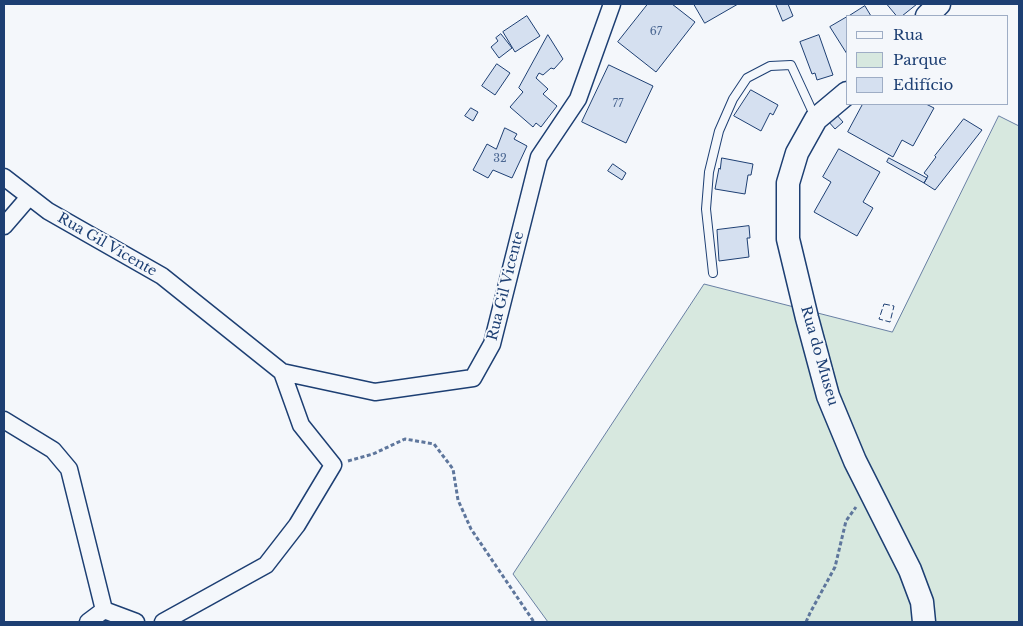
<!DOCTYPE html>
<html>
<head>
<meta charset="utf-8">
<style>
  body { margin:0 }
  #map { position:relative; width:1023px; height:626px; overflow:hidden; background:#f4f7fb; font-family:"Libre Baskerville",serif }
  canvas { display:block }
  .frame { position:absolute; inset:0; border:5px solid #1d3f73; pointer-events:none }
  .legend { position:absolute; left:846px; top:15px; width:162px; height:90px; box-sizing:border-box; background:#f4f7fb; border:1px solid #9eadc5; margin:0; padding:6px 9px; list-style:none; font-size:15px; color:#1d3f73 }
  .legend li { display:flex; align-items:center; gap:10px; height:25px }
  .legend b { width:25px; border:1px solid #9eadc5 }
</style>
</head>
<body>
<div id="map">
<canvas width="1023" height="626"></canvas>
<div class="frame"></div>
<ul class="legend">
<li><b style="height:6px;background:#f4f7fb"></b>Rua</li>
<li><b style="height:14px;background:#d7e8df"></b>Parque</li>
<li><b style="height:14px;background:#d5e0f0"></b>Edifício</li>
</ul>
</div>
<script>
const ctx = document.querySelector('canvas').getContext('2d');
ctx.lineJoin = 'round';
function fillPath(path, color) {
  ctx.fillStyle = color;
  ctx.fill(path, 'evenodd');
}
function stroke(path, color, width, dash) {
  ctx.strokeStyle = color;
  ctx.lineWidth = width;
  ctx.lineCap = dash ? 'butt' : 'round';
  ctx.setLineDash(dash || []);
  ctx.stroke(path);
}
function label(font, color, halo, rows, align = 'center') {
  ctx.font = font + ' "Libre Baskerville",serif';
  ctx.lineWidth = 4;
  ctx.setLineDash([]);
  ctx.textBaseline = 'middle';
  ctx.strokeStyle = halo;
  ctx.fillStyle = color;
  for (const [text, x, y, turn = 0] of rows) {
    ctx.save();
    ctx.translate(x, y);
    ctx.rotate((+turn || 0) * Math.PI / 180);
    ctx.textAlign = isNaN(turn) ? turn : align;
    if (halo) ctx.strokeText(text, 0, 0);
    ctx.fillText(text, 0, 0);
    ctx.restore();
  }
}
const green = new Path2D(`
  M 999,116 L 1019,126 L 1019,622 L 548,622 L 513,574 L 704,284 L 892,332 Z`);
fillPath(green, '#d7e8df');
stroke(green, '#687fa3', 1);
const building = new Path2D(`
  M 648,4 L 672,4 L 695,22 L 656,72 L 618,42 Z
  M 694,4 L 738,4 L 705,23 Z
  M 776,4 L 788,4 L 793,16 L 783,21 Z
  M 887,4 L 917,4 L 902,16 L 897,16 Z
  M 865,6 L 871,16 L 849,16 Z
  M 527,16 L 540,36 L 515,52 L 503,32 Z
  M 847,17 L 847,54 L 830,27 Z
  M 501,34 L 512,48 L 499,58 L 491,47 L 498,41 L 496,38 Z
  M 548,35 L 563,59 L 554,69 L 551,68 L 543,75 L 539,73 L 536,78 L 548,89 L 543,94 L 557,106 L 541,127 L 536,123 L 533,127 L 510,107 L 523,92 L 519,88 Z
  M 819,35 L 833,75 L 817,80 L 815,73 L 812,74 L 800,42 Z
  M 497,64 L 510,73 L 495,95 L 482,86 Z
  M 609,65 L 653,86 L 626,143 L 582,122 Z
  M 751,90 L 778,105 L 773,115 L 770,113 L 761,131 L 734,116 Z
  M 863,104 L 926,104 L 934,108 L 913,146 L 902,140 L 893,157 L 848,132 Z
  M 471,108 L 478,112 L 473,121 L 465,116 Z
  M 836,114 L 843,122 L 835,129 L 828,121 Z
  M 964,119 L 982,130 L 935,190 L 924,183 L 928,176 L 924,173 L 936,157 L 935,156 Z
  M 505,128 L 517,134 L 514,139 L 527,146 L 512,178 L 493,170 L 488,178 L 473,170 L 487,144 L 496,149 Z
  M 839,149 L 880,172 L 863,202 L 873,208 L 857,236 L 814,212 L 831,182 L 823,177 Z
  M 722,158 L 753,164 L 751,175 L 748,175 L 745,194 L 715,189 L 719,168 L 720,169 Z
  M 889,158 L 927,178 L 924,183 L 887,162 Z
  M 613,164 L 626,173 L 622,180 L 608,171 Z
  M 749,226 L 750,238 L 747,238 L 749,257 L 719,261 L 717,230 Z`);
fillPath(building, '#d5e0f0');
stroke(building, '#1d3f73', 1);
const lane = new Path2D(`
  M 713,273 L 706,209 L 709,172 L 719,131 L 733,99 L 747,78 L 770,66 L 791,65 L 815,117`);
const street = new Path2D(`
  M 4,177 L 48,211 L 162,276 L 282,372 L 375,392 L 473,378 L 492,344 L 539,157 L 578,99 L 612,4
  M 4,226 L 29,197
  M 4,420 L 53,450 L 69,469 L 104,610
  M 104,610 L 136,622
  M 88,622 L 104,610
  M 163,622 L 266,565 L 297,525 L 333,465 L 301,425 L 282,372`);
const secondary = new Path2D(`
  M 927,16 L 939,4
  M 847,93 L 816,119 L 797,153 L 788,183 L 788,239 L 807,318 L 828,396 L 855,461 L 910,570 L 922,602 L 924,622`);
stroke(lane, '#1d3f73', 10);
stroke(street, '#1d3f73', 19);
stroke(secondary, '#1d3f73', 25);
stroke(new Path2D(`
  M 348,461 L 373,454 L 405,439 L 434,444 L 453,469 L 458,500 L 471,529 L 534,622
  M 806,622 L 810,613 L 835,567 L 846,521 L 856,507`), '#5e769c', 3, [4, 2.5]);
stroke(lane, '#f4f7fb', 8);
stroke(street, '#f4f7fb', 16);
stroke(secondary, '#f4f7fb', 22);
stroke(new Path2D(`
  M 884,304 L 894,306 L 890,322 L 879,319 Z`), '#1d3f73', 1, [6, 2.5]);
label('11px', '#4b6792', null, [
  ["67",656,32],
  ["77",618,104],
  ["32",500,159]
]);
label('14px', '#1d3f73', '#f4f7fb', [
  ["Rua Gil Vicente",107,245,30],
  ["Rua Gil Vicente",506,286,-76],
  ["Rua do Museu",819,356,74]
]);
</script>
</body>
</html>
